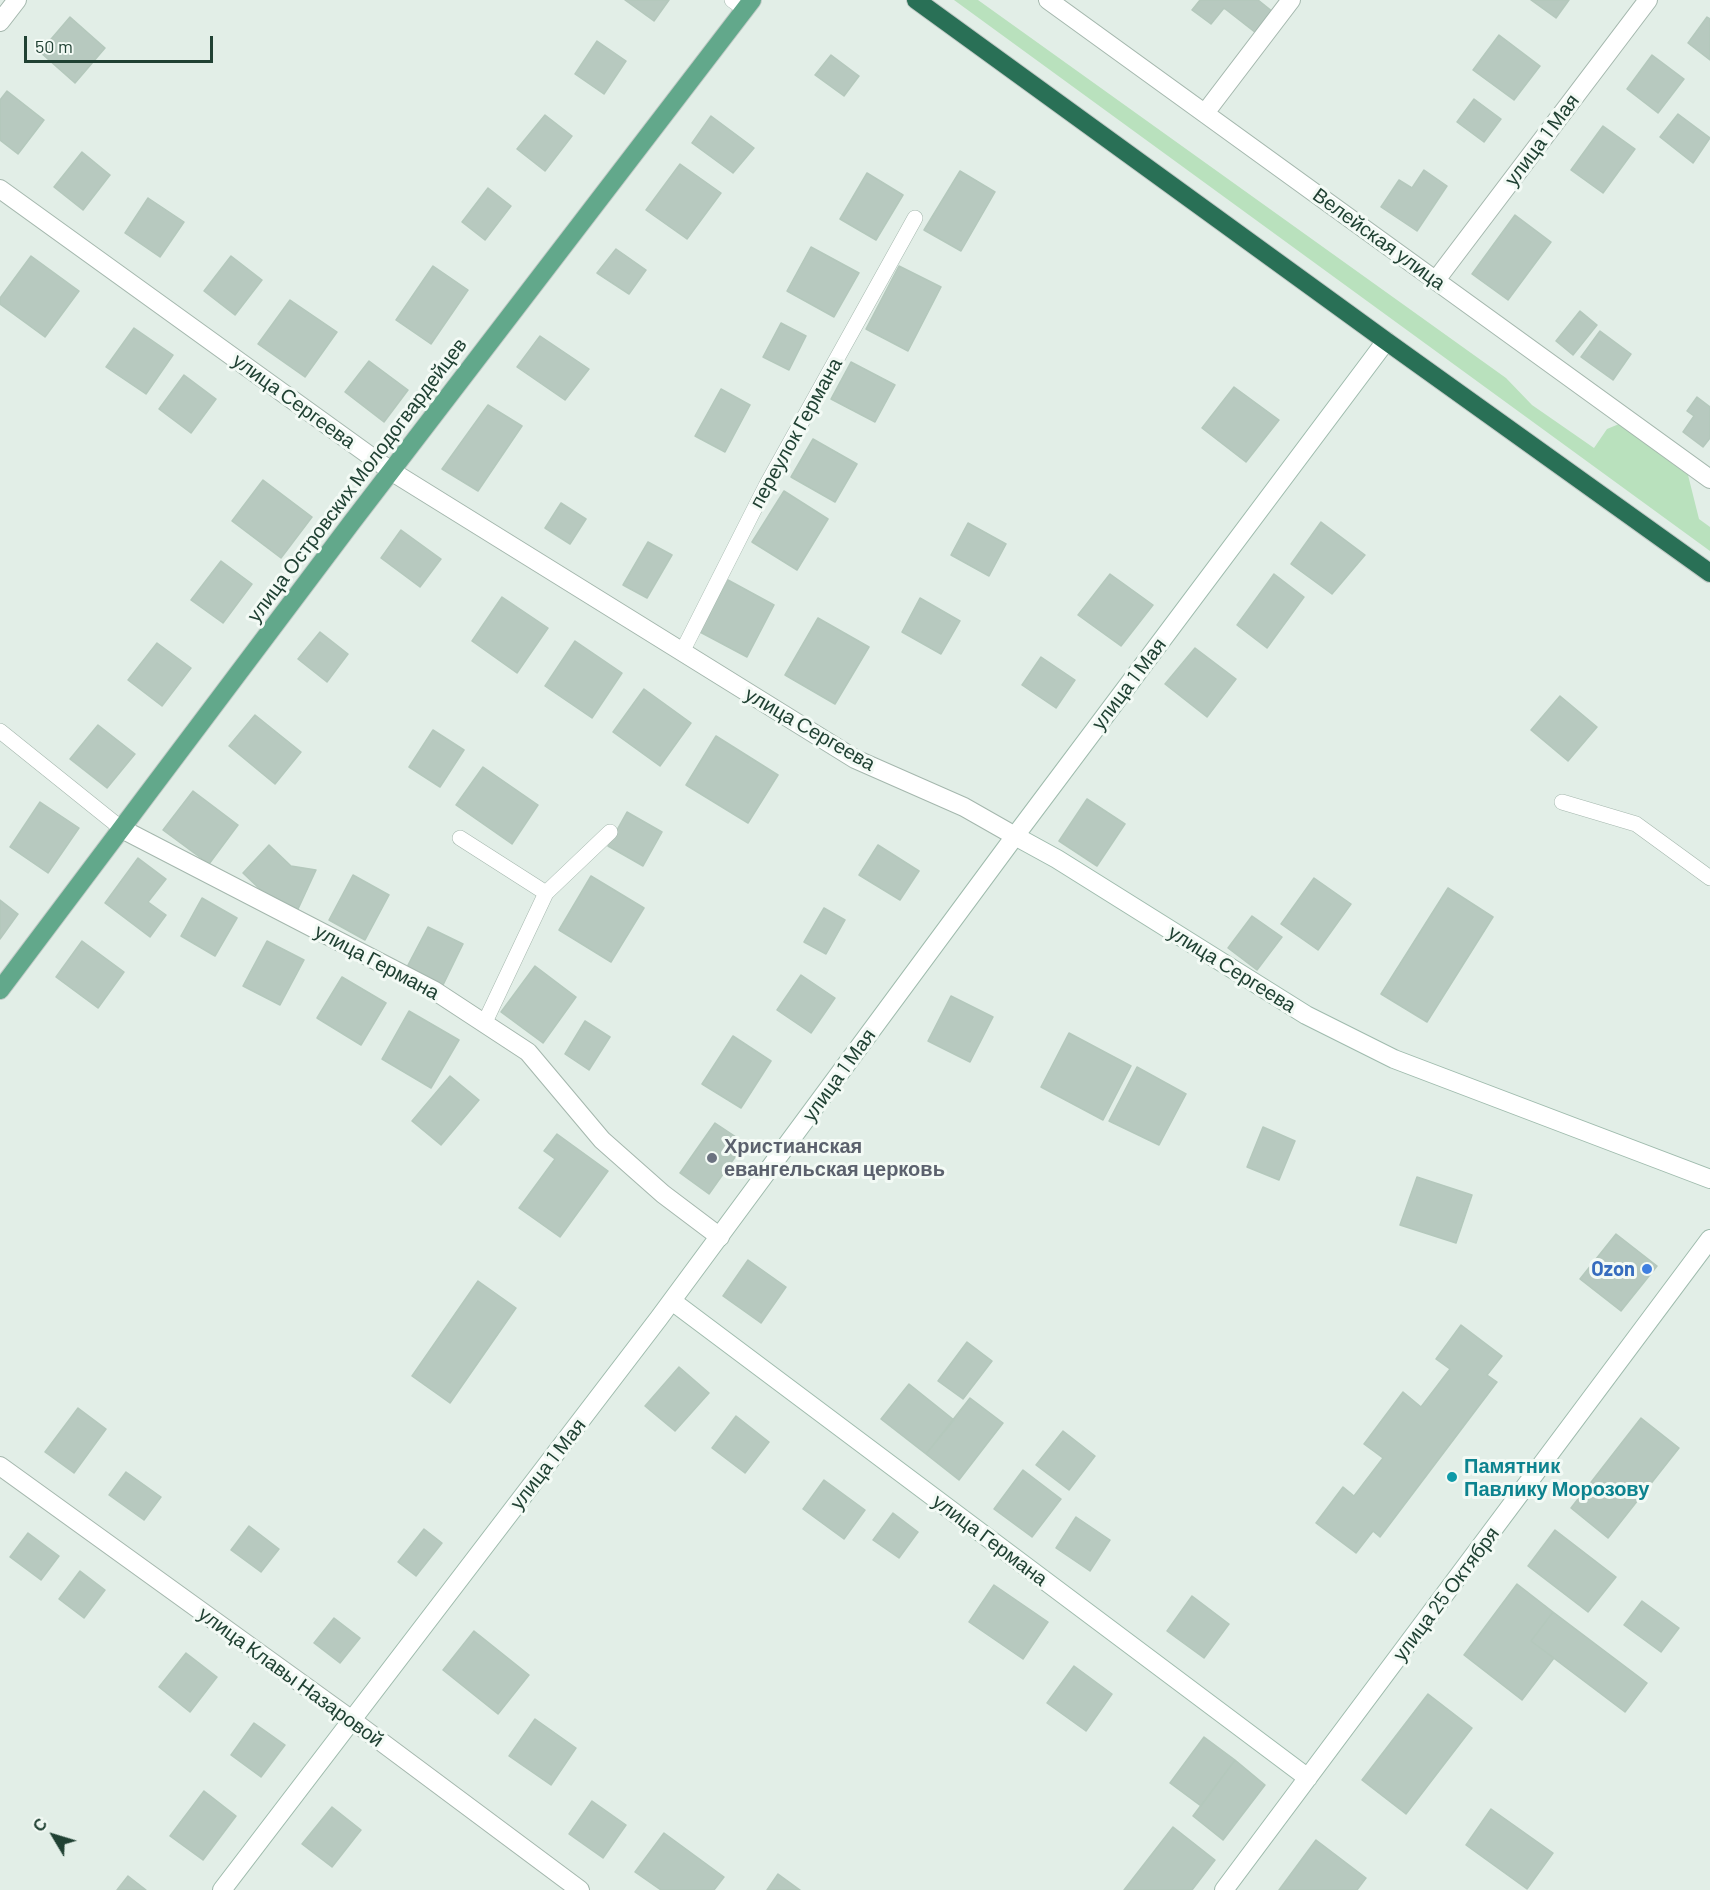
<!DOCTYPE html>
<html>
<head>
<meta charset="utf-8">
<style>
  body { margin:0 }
  #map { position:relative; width:1710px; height:1890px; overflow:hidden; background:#e2eee7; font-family:Barlow,sans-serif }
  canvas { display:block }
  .north { position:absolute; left:24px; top:1806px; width:60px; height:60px; -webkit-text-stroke:4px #f3faf5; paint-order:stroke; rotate:308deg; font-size:16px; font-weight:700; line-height:24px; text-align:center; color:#204133 }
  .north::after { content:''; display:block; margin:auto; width:21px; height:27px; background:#204133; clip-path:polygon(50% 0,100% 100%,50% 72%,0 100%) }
  .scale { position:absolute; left:24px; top:36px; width:189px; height:27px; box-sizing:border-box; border:3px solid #204133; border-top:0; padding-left:8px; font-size:18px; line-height:21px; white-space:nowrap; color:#204133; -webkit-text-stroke:4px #f3faf5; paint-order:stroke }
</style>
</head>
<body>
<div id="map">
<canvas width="1710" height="1890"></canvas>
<div class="north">С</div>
<div class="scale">50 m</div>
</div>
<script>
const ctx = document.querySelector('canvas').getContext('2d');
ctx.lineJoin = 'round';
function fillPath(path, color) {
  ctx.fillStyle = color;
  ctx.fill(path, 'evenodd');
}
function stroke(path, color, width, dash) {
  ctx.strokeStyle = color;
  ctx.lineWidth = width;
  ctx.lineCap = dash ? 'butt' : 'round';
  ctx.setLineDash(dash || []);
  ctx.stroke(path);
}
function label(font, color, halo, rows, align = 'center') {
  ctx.font = font + ' Barlow,sans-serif';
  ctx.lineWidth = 6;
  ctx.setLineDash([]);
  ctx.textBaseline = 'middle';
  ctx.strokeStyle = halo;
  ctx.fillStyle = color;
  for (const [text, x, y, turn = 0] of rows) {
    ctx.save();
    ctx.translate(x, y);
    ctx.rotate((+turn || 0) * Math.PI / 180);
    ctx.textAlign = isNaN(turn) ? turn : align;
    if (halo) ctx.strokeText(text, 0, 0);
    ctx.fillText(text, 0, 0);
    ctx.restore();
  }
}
fillPath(new Path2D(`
  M 954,0 L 978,0 L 1506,378 L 1532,405 L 1594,448 L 1607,429 L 1619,424 L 1688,475 L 1699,519 L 1710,527 L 1710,551 Z`), '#b9e1bd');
const building = new Path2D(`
  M 625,0 L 669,0 L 654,21 Z
  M 1200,0 L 1258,0 L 1273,12 L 1256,33 L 1224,8 L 1211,24 L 1192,10 Z
  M 1531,0 L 1569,0 L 1556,18 Z
  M 70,17 L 105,48 L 75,83 L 40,52 Z
  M 1707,17 L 1710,19 L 1710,60 L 1688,43 Z
  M 1499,35 L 1540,66 L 1514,100 L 1473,70 Z
  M 597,41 L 626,61 L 604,94 L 575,74 Z
  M 831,55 L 859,76 L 844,96 L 815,75 Z
  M 1652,55 L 1684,79 L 1658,113 L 1627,89 Z
  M 7,91 L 44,120 L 18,154 L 0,140 L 0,100 Z
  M 1474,99 L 1501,119 L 1484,142 L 1457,122 Z
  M 1678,114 L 1710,138 L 1693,163 L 1660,137 Z
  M 545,115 L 572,136 L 545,171 L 517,149 Z
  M 711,116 L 754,148 L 733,173 L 692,143 Z
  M 1603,126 L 1635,149 L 1603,193 L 1571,170 Z
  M 82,152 L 110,175 L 83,210 L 54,187 Z
  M 680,164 L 721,193 L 687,239 L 646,210 Z
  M 1424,170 L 1447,186 L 1417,231 L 1381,207 L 1399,180 L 1412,188 Z
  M 960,171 L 995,192 L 961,251 L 924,230 Z
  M 867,173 L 903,195 L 876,240 L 840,219 Z
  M 488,188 L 511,206 L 485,240 L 462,222 Z
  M 148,198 L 184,222 L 160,257 L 125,233 Z
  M 1515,215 L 1551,242 L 1508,300 L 1472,274 Z
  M 811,247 L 859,273 L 834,317 L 787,291 Z
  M 616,249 L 646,270 L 629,294 L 597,273 Z
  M 31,256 L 79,291 L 45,337 L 0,304 L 0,298 Z
  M 231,256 L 262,280 L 235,315 L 204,291 Z
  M 433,266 L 468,290 L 431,344 L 396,320 Z
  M 899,266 L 941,287 L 908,351 L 866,329 Z
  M 290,300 L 337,332 L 305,377 L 258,344 Z
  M 1580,311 L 1597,325 L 1573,355 L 1556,341 Z
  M 781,323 L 806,336 L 789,370 L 763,357 Z
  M 134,328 L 173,355 L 146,394 L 106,367 Z
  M 1600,331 L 1631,354 L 1613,380 L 1581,357 Z
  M 540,336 L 589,369 L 565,400 L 517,367 Z
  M 369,361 L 408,390 L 384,422 L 345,392 Z
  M 851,362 L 895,385 L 875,422 L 831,399 Z
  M 184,375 L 216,399 L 191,433 L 159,409 Z
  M 1234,387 L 1279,420 L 1246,462 L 1202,428 Z
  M 721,389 L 750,405 L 725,452 L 695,436 Z
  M 1697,397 L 1710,407 L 1710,438 L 1703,447 L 1683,432 L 1694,416 L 1687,411 Z
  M 488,405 L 522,426 L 478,491 L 442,469 Z
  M 813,439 L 857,464 L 835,502 L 791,477 Z
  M 263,480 L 312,517 L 281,558 L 232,521 Z
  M 784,491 L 828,519 L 797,570 L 752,542 Z
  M 561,503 L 586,519 L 570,544 L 545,528 Z
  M 1321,522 L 1365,555 L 1332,594 L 1291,564 Z
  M 968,523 L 1006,544 L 989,576 L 951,555 Z
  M 401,530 L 441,559 L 420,587 L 381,558 Z
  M 648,542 L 672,555 L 647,598 L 623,585 Z
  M 221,561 L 252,584 L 223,623 L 191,600 Z
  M 1110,574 L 1153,605 L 1121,646 L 1078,615 Z
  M 1274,574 L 1304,597 L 1267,648 L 1237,625 Z
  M 728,580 L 774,605 L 747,657 L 700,632 Z
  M 502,597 L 548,628 L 517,673 L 472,641 Z
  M 920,598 L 960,621 L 941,654 L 902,632 Z
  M 818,618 L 869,647 L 835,704 L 785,675 Z
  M 320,632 L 348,654 L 327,682 L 298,659 Z
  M 575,641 L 622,673 L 592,718 L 545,686 Z
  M 157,643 L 191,668 L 162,706 L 128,680 Z
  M 1195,648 L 1236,679 L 1207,717 L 1165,684 Z
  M 1041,657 L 1075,680 L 1056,708 L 1022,685 Z
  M 644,689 L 691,723 L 660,766 L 613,732 Z
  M 1560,696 L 1597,727 L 1568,761 L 1531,730 Z
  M 255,715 L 301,752 L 275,784 L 229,746 Z
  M 98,725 L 135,754 L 107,788 L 70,759 Z
  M 433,730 L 464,750 L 440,787 L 409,767 Z
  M 716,736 L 778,775 L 748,823 L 686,785 Z
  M 483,767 L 538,805 L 512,844 L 456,805 Z
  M 193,791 L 238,825 L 209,864 L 163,830 Z
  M 1087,799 L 1125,824 L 1097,866 L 1059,841 Z
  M 40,802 L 79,828 L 48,873 L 10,847 Z
  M 627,812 L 662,832 L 643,866 L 608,846 Z
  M 269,845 L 291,866 L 316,870 L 298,909 L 264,893 L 243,873 Z
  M 878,845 L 919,871 L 900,900 L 859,875 Z
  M 138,858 L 166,879 L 148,902 L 166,915 L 150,937 L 105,903 Z
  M 353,875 L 389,895 L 365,940 L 329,920 Z
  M 591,876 L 644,908 L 611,962 L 559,930 Z
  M 1314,878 L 1351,904 L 1318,950 L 1281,924 Z
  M 1448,888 L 1493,917 L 1427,1022 L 1381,994 Z
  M 202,898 L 237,918 L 215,956 L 181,936 Z
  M 0,900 L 18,914 L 0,939 Z
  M 824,908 L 845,920 L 826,954 L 804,942 Z
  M 1252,916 L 1282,937 L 1257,970 L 1228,948 Z
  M 428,927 L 463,944 L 443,985 L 407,967 Z
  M 82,941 L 124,972 L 98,1008 L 56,977 Z
  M 267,941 L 304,960 L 280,1005 L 243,986 Z
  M 535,966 L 576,997 L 543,1043 L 501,1012 Z
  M 801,975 L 835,998 L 811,1033 L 777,1010 Z
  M 342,977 L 386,1003 L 361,1045 L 317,1018 Z
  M 951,996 L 993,1017 L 970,1062 L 928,1041 Z
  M 409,1011 L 459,1040 L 431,1088 L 382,1059 Z
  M 585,1021 L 610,1037 L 589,1070 L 565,1054 Z
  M 1069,1033 L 1131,1066 L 1103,1120 L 1041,1087 Z
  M 733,1036 L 771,1061 L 741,1108 L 702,1084 Z
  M 1137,1067 L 1186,1094 L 1159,1145 L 1109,1121 Z
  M 450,1076 L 479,1100 L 441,1145 L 412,1121 Z
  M 715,1123 L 745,1143 L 709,1194 L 680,1173 Z
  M 1263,1127 L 1295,1141 L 1279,1180 L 1247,1167 Z
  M 557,1134 L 608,1171 L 560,1237 L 519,1208 L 555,1159 L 544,1151 Z
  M 1417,1177 L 1472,1195 L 1456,1243 L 1400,1225 Z
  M 1616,1234 L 1657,1266 L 1621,1311 L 1580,1279 Z
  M 748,1260 L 786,1287 L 761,1323 L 723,1296 Z
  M 478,1281 L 516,1308 L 450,1403 L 412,1376 Z
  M 1461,1325 L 1502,1356 L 1487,1375 L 1497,1382 L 1380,1537 L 1373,1531 L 1356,1553 L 1316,1523 L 1343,1487 L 1354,1496 L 1383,1458 L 1364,1444 L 1403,1392 L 1421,1407 L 1450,1369 L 1436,1359 Z
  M 967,1342 L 992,1361 L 963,1399 L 938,1381 Z
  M 679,1367 L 709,1393 L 675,1431 L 645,1406 Z
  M 909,1384 L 954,1420 L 926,1454 L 881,1419 Z
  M 970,1398 L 1003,1423 L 959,1480 L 926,1454 Z
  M 78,1408 L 106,1429 L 74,1473 L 45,1452 Z
  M 736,1416 L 769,1442 L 745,1473 L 712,1448 Z
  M 1641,1418 L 1679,1448 L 1608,1538 L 1571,1508 Z
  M 1063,1431 L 1095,1456 L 1069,1490 L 1036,1465 Z
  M 1023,1470 L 1061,1499 L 1032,1537 L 994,1509 Z
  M 126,1472 L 161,1497 L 144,1520 L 109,1495 Z
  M 824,1480 L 865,1510 L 844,1539 L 803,1509 Z
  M 893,1513 L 918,1532 L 899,1558 L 873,1540 Z
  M 1076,1517 L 1110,1540 L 1090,1571 L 1056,1548 Z
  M 249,1526 L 279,1549 L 261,1572 L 231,1550 Z
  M 424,1529 L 442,1543 L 416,1576 L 398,1562 Z
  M 1555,1530 L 1616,1577 L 1588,1612 L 1528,1566 Z
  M 28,1533 L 59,1556 L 41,1580 L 10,1557 Z
  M 80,1571 L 105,1590 L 84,1618 L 59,1599 Z
  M 1517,1584 L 1553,1612 L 1531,1641 L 1554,1658 L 1522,1700 L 1464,1655 Z
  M 994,1585 L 1048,1622 L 1023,1659 L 969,1622 Z
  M 1192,1596 L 1229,1624 L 1204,1658 L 1167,1631 Z
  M 1642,1601 L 1679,1628 L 1661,1652 L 1624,1625 Z
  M 1553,1612 L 1647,1683 L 1625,1712 L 1531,1641 Z
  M 334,1618 L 360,1638 L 340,1663 L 314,1643 Z
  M 474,1631 L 529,1675 L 498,1714 L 443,1670 Z
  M 186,1653 L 217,1677 L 190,1712 L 159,1687 Z
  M 1074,1666 L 1112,1694 L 1086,1731 L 1047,1703 Z
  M 1428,1694 L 1472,1728 L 1406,1814 L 1362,1780 Z
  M 535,1719 L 576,1748 L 551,1785 L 509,1756 Z
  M 254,1723 L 285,1745 L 261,1777 L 231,1755 Z
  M 1204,1737 L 1235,1760 L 1201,1806 L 1170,1783 Z
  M 1235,1760 L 1265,1785 L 1223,1840 L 1193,1816 Z
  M 204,1791 L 236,1816 L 203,1860 L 170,1836 Z
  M 592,1801 L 626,1825 L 603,1858 L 569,1834 Z
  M 332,1807 L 361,1830 L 332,1867 L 302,1844 Z
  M 1491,1809 L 1553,1853 L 1527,1889 L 1466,1845 Z
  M 1173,1827 L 1215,1860 L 1192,1890 L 1124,1890 Z
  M 664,1833 L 724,1877 L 714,1890 L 661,1890 L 635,1872 Z
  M 1316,1840 L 1366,1878 L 1357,1890 L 1279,1890 Z
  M 778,1874 L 800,1890 L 767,1890 Z
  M 128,1876 L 146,1890 L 117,1890 Z`);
fillPath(building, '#b7c9bf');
stroke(building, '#b4c8bc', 1.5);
const lane = new Path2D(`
  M 732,0 L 745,9
  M 682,652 L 766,486 L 915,218
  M 0,731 L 122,829
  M 1562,802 L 1636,824 L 1710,878
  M 460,838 L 546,893
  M 484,1024 L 546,893 L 610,832`);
const street = new Path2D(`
  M 1048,0 L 1710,479
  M 0,22 L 17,0
  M 1205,113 L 1291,0
  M 0,189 L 391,471 L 855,759 L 964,807 L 1015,836
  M 1436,280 L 1648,0
  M 122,829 L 435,991 L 528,1052 L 602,1140 L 663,1194 L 720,1237
  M 0,1466 L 352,1720 L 580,1890`);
const secondary = new Path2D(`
  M 1015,836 L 1057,859 L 1306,1015 L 1394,1059 L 1710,1179
  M 672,1301 L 1308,1778
  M 222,1890 L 659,1318 L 1015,836 L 1386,341
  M 1224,1890 L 1710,1239`);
const primary = new Path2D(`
  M 0,990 L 352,522 L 752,0`);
const highway = new Path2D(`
  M 916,0 L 1386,341 L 1710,573`);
stroke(lane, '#a4b7ad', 16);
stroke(street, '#a4b7ad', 20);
stroke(secondary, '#9fbbad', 20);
stroke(primary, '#c1cac6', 20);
stroke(highway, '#c1cac6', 20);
stroke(lane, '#fff', 15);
stroke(street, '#fff', 18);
stroke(secondary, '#fff', 18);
stroke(primary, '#62a88b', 18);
stroke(highway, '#297056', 18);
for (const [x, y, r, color] of [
  [712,1158,6,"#6b7280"],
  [1647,1269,6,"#3f7fe0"],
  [1452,1477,6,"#0f9aa8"]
]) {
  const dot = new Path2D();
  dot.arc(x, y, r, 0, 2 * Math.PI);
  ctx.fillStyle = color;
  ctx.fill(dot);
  stroke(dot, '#f3faf5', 2);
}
label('20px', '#204133', '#f3faf5', [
  ["улица 1 Мая",1542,140,-53],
  ["Велейская улица",1379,239,36],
  ["улица Сергеева",294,401,36],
  ["переулок Германа",796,433,-61],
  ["улица Островских Молодогвардейцев",357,480,-53],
  ["улица 1 Мая",1129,684,-53],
  ["улица Сергеева",810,729,30],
  ["улица Германа",377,962,28],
  ["улица Сергеева",1232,969,32],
  ["улица 1 Мая",839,1075,-54],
  ["улица 1 Мая",548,1464,-52],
  ["улица Германа",990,1540,37],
  ["улица 25 Октября",1446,1594,-53],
  ["улица Клавы Назаровой",291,1677,36]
]);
label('bold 20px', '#5b616d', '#f3faf5', [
  ["Христианская",724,1146],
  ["евангельская церковь",724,1169]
], 'left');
label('bold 20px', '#366cbe', '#f3faf5', [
  ["Ozon",1635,1269]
], 'right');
label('bold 20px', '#0d838f', '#f3faf5', [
  ["Памятник",1464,1466],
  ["Павлику Морозову",1464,1489]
], 'left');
</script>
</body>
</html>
